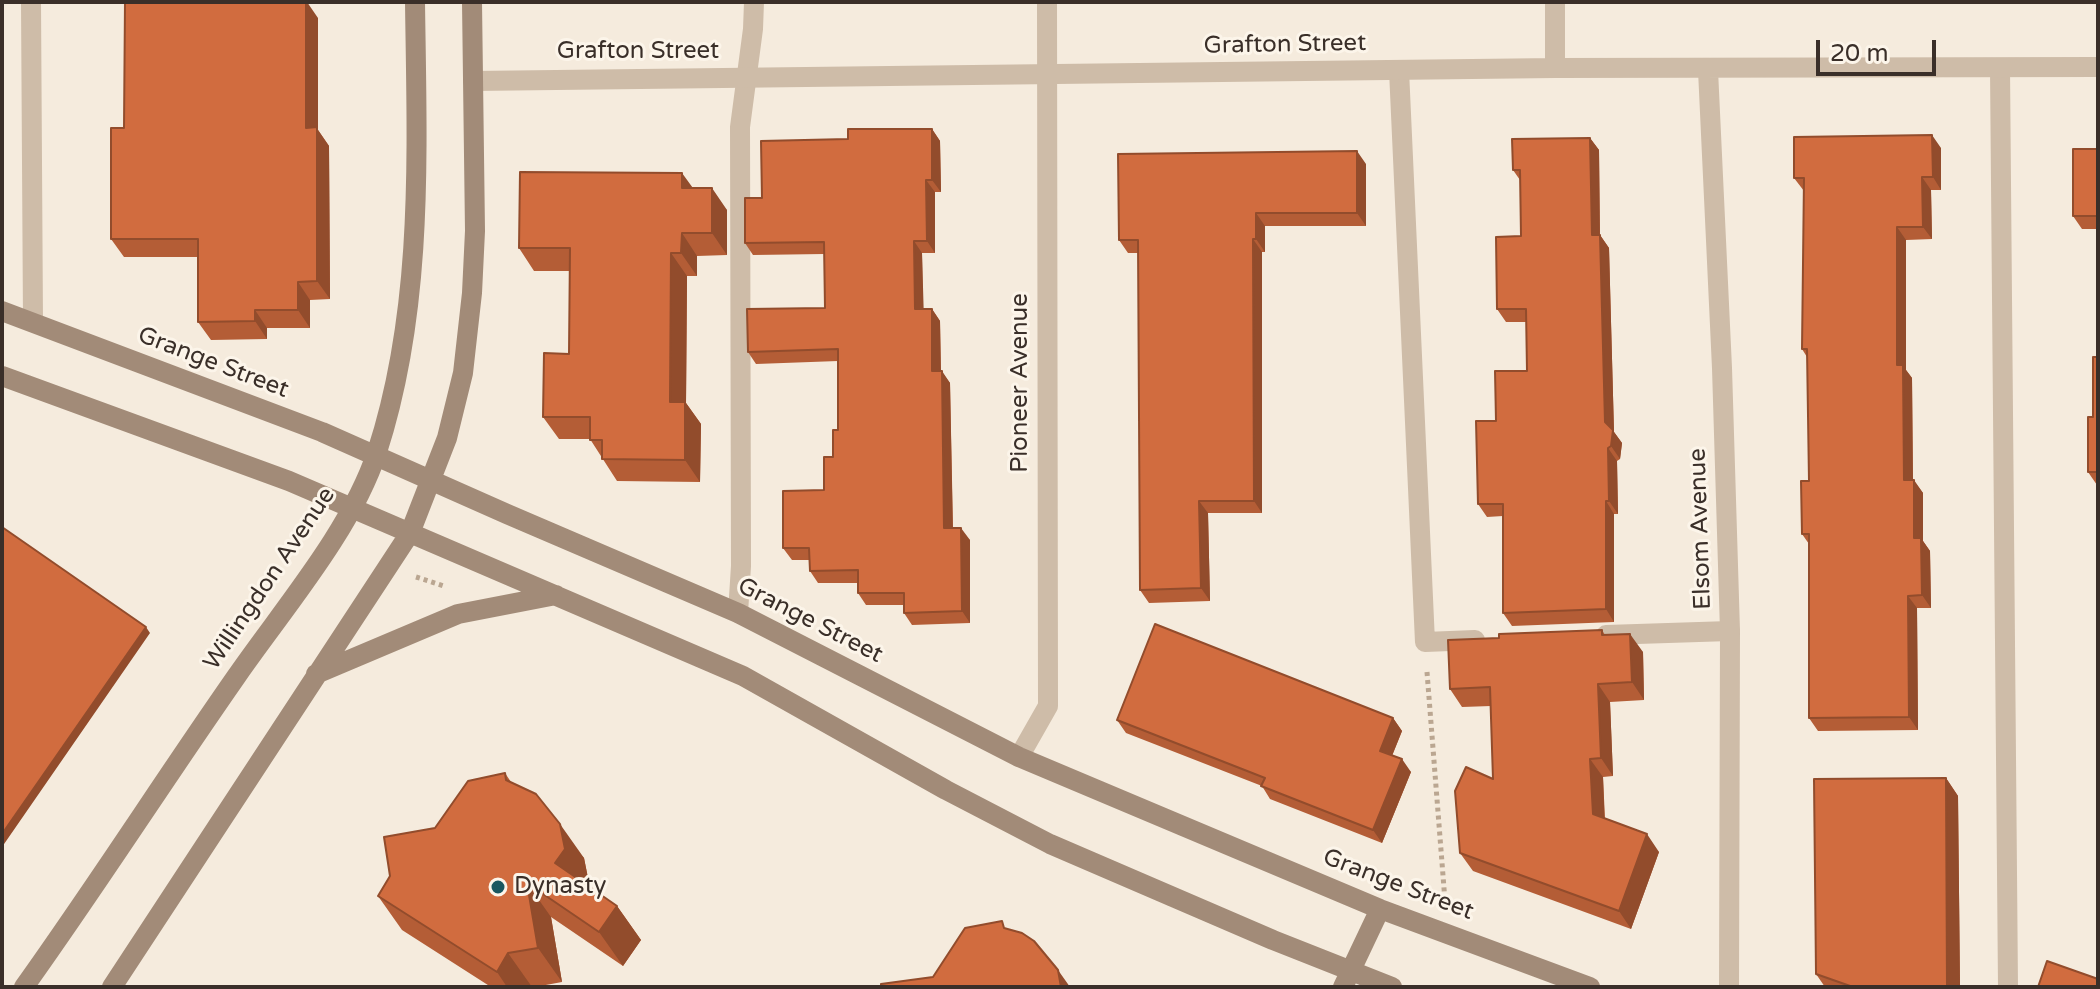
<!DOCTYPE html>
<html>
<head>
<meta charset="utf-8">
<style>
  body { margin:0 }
  #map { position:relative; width:2100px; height:989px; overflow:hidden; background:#f5ebdd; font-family:"Varela Round",sans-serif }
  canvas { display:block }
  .frame { position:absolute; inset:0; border:4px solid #3a2f29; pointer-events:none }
  .scale { position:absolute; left:1816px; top:40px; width:120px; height:36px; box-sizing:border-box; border:4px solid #3a2f29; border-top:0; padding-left:10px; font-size:24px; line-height:28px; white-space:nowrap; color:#3a2f29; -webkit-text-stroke:6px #fcf5ea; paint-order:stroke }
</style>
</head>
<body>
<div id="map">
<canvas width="2100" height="989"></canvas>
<div class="frame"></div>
<div class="scale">20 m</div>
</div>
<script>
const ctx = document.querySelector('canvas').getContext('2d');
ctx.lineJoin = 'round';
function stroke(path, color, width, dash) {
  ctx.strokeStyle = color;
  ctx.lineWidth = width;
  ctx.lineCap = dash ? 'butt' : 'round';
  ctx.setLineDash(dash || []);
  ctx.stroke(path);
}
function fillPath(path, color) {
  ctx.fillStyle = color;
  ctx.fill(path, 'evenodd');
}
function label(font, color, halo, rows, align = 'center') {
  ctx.font = font + ' "Varela Round",sans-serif';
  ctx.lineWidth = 6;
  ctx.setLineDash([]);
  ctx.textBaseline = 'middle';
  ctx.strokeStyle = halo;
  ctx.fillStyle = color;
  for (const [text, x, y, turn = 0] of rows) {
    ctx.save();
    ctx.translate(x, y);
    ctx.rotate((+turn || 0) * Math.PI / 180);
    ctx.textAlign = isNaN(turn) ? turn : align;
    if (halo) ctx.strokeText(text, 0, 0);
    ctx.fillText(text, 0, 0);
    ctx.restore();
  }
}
stroke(new Path2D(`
  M 416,577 L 444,586
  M 1427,672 L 1445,901`), '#baa691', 5, [4, 4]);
stroke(new Path2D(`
  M 31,2 L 33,322
  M 2000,68 L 2008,987
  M 1399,70 L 1425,642 L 1475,640
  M 738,613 L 741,566 L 740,127 L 753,29 L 754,2
  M 1606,635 L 1730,631`), '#cebca8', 20);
stroke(new Path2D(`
  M 1555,2 L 1555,68
  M 1708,70 L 1722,368 L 1730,631 L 1729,987
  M 473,81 L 1555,68 L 2098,67
  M 1019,757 L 1048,706 L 1047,2`), '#cebca8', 20);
stroke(new Path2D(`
  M 2,311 L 322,432 L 507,514 L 738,613 L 1019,757 L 1380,909 L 1590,987
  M 2,376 L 289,481 L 743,676 L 946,790 L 1050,844 L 1273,940 L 1392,987
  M 316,674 L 458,614 L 556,595
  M 24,987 C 97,885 164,780 236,677 C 283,609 351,531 377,452 C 424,307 417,153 415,2
  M 112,987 L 410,533 L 447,438 L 463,373 L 472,293 L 475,231 L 472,2
  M 1343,987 L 1380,909`), '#a28b78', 20);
fillPath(new Path2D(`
  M 552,2 L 642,2 L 642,3 Z
  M 318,18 L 318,130 L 329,146 L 330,299 L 310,300 L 310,328 L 267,328 L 267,339 L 211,340 L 198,322 L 198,257 L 124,257 L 111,239 L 124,128 Z
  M 932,129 L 940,141 L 941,192 L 935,192 L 935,253 L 922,253 L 923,309 L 932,309 L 940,321 L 941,371 L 950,383 L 953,528 L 970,540 L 970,623 L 912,625 L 904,613 L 904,605 L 866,605 L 858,593 L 858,583 L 818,583 L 810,571 L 810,560 L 792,560 L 783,548 L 824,490 L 833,457 L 838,430 L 838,361 L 756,364 L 748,352 L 825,308 L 824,254 L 753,255 L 745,243 L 762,198 L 848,139 Z
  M 1590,138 L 1599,150 L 1600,235 L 1609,248 L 1614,432 L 1622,443 L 1620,459 L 1617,461 L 1618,514 L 1614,514 L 1614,622 L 1512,626 L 1503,613 L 1503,516 L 1487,517 L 1478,504 L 1496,421 L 1527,371 L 1526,322 L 1506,322 L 1497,309 L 1521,236 L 1520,180 L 1513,170 Z
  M 1941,148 L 1941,190 L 1931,190 L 1932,239 L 1906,240 L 1906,370 L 1912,378 L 1913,480 L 1923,493 L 1923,541 L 1930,551 L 1931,608 L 1917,608 L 1918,730 L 1818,731 L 1809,718 L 1809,544 L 1802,534 L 1809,481 L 1807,357 L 1802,349 L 1804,191 L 1794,178 Z
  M 2098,149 L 2098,229 L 2082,229 L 2073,216 Z
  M 1366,164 L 1366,226 L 1265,226 L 1265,252 L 1262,252 L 1262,513 L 1208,513 L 1210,601 L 1149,603 L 1140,590 L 1138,253 L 1128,253 L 1119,240 Z
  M 693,188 L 727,210 L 727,255 L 697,256 L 697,276 L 687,276 L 686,403 L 701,424 L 700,482 L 617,481 L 590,439 L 559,439 L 543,417 L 569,354 L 570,271 L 534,271 L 519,248 Z
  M 2098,357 L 2098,485 L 2097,485 L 2088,472 Z
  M 1602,630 L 1605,635 L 1643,652 L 1644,700 L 1610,702 L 1613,776 L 1603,777 L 1605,819 L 1659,852 L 1631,929 L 1473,871 L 1460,853 L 1493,779 L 1491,706 L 1462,707 L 1450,689 L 1499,638 Z
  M 1393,718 L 1402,731 L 1392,756 L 1411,772 L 1382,843 L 1270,799 L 1262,786 L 1126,733 L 1117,720 Z
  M 505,773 L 511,782 L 584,858 L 589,883 L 587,886 L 617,906 L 641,940 L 623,966 L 551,917 L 562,982 L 535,987 L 491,987 L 402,930 L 378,896 L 435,828 Z
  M 1946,778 L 1958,796 L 1960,987 L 1825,987 L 1816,974 Z`), '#b45d36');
fillPath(new Path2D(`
  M 306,2 L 307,2 L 318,18 L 318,130 L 329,146 L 330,299 L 317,281 L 306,128 Z
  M 932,129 L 940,141 L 941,192 L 932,180 Z
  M 1932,135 L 1941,148 L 1941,190 L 1933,177 Z
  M 1590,138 L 1599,150 L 1600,248 L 1592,235 Z
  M 1357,151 L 1366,164 L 1366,226 L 1357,213 Z
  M 682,173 L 698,195 L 682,188 Z
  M 1922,177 L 1931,190 L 1932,239 L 1923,227 Z
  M 926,180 L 935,192 L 935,253 L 927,241 Z
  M 712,188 L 727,210 L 727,255 L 712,233 Z
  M 1256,213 L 1265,226 L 1265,252 L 1256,239 Z
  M 1897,227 L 1906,240 L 1906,370 L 1912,378 L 1913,493 L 1904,480 L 1897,365 Z
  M 682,233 L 697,256 L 697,276 L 681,253 Z
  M 1600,235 L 1609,248 L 1614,432 L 1622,443 L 1620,459 L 1611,446 L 1605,422 Z
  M 1253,239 L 1262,252 L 1262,513 L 1254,501 Z
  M 914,241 L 922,253 L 924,321 L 915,309 Z
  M 671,253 L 687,276 L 686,403 L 701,424 L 700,482 L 685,460 L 670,402 Z
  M 298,282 L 310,300 L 310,328 L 298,310 Z
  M 932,309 L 940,321 L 941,383 L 932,371 Z
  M 255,310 L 267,328 L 267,339 L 255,321 Z
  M 942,371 L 950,383 L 953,540 L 944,528 Z
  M 1608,448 L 1617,461 L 1618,514 L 1609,501 Z
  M 1914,480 L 1923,493 L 1923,541 L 1930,551 L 1931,608 L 1922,595 L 1914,538 Z
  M 1199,501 L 1208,513 L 1210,601 L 1201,588 Z
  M 1606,501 L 1614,514 L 1614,622 L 1606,609 Z
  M 961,528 L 970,540 L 970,623 L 962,611 Z
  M 1908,596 L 1917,608 L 1918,730 L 1909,717 Z
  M 146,627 L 150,633 L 2,847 L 2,834 Z
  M 1630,634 L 1643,652 L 1644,700 L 1632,682 Z
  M 1598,684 L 1610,702 L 1613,776 L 1601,758 Z
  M 1393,718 L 1402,731 L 1389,763 L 1380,751 Z
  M 1402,759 L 1411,772 L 1382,843 L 1373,830 Z
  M 1590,759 L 1603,777 L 1605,832 L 1593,814 Z
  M 1946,778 L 1958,796 L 1960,987 L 1947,987 Z
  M 560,824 L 584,858 L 589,883 L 579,898 L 555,863 Z
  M 1647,834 L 1659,852 L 1631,929 L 1619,911 Z
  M 527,883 L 551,917 L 562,982 L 538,948 Z
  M 617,906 L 641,940 L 623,966 L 599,932 Z
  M 508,953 L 532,987 L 507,987 L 497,972 Z
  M 1058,970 L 1070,987 L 1061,987 Z`), '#924c2c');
const building = new Path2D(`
  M 125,2 L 306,2 L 306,128 L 317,127 L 317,281 L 298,282 L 298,310 L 255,310 L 255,321 L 198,322 L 198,239 L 111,239 L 111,128 L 124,128 Z
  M 848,129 L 932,129 L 932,180 L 926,180 L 927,241 L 914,241 L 915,309 L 932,309 L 932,371 L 942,371 L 944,528 L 961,528 L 962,611 L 904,613 L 904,593 L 858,593 L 858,570 L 810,571 L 809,548 L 783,548 L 783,491 L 824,490 L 824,457 L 833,457 L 833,430 L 838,430 L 838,349 L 748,352 L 747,309 L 825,308 L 824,242 L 745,243 L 745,198 L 762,198 L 761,141 L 848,139 Z
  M 1932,135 L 1933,177 L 1922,177 L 1923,227 L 1897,227 L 1897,365 L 1903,365 L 1904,480 L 1914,480 L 1914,538 L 1921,538 L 1922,595 L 1908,596 L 1909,717 L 1809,718 L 1809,534 L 1802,534 L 1801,481 L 1809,481 L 1807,349 L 1802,349 L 1804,178 L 1794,178 L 1794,137 Z
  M 1590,138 L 1592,235 L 1600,235 L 1605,422 L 1613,430 L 1611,446 L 1608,448 L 1609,501 L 1606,501 L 1606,609 L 1503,613 L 1503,504 L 1478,504 L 1476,421 L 1496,421 L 1495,371 L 1527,371 L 1526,309 L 1497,309 L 1496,237 L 1521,236 L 1520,170 L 1513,170 L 1512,139 Z
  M 2073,149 L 2098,149 L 2098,216 L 2073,216 Z
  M 1357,151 L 1357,213 L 1256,213 L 1256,239 L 1253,239 L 1254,501 L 1199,501 L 1201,588 L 1140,590 L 1138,240 L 1119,240 L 1118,154 Z
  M 520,172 L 682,173 L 682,188 L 712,188 L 712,233 L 682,233 L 681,253 L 671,253 L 670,402 L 685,402 L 685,460 L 602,459 L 602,440 L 590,440 L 590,417 L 543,417 L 544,353 L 569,354 L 570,248 L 519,248 Z
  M 2093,357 L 2098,357 L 2098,472 L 2088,472 L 2088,417 L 2093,417 Z
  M 2,527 L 146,627 L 2,834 Z
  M 1155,624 L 1393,718 L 1380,751 L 1402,759 L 1373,830 L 1261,786 L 1265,778 L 1117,720 Z
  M 1602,630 L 1602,635 L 1630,634 L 1632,682 L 1598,684 L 1601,758 L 1590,759 L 1593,814 L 1647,834 L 1619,911 L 1460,853 L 1455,791 L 1466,767 L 1493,779 L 1490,687 L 1450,689 L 1448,640 L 1499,638 L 1499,634 Z
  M 505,773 L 506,780 L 536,794 L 560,824 L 565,849 L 555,863 L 617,906 L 599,932 L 527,883 L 538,948 L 508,953 L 497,972 L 378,896 L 390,876 L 384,837 L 435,828 L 468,781 Z
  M 1946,778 L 1947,987 L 1853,987 L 1816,974 L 1814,779 Z
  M 1002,921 L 1004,928 L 1022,933 L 1034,941 L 1058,970 L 1061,987 L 881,987 L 881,984 L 933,977 L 965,928 Z
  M 2047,961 L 2098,979 L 2098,987 L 2038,987 Z`);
fillPath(building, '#d16c3f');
stroke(building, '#924c2c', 2);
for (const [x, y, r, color] of [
  [498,887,8,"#1a5760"]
]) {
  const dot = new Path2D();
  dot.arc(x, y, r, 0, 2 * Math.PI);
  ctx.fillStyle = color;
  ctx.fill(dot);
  stroke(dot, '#fcf5ea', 3);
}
label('24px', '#3a2f29', '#fcf5ea', [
  ["Grafton Street",1285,45,-1],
  ["Grafton Street",638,52],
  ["Grange Street",213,363,21],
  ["Pioneer Avenue",1021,383,-90],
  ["Elsom Avenue",1701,529,-92],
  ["Willingdon Avenue",270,579,-56],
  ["Grange Street",810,621,27],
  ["Grange Street",1398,885,21]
]);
label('24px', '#3a2f29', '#fcf5ea', [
  ["Dynasty",514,887]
], 'left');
</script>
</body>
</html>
